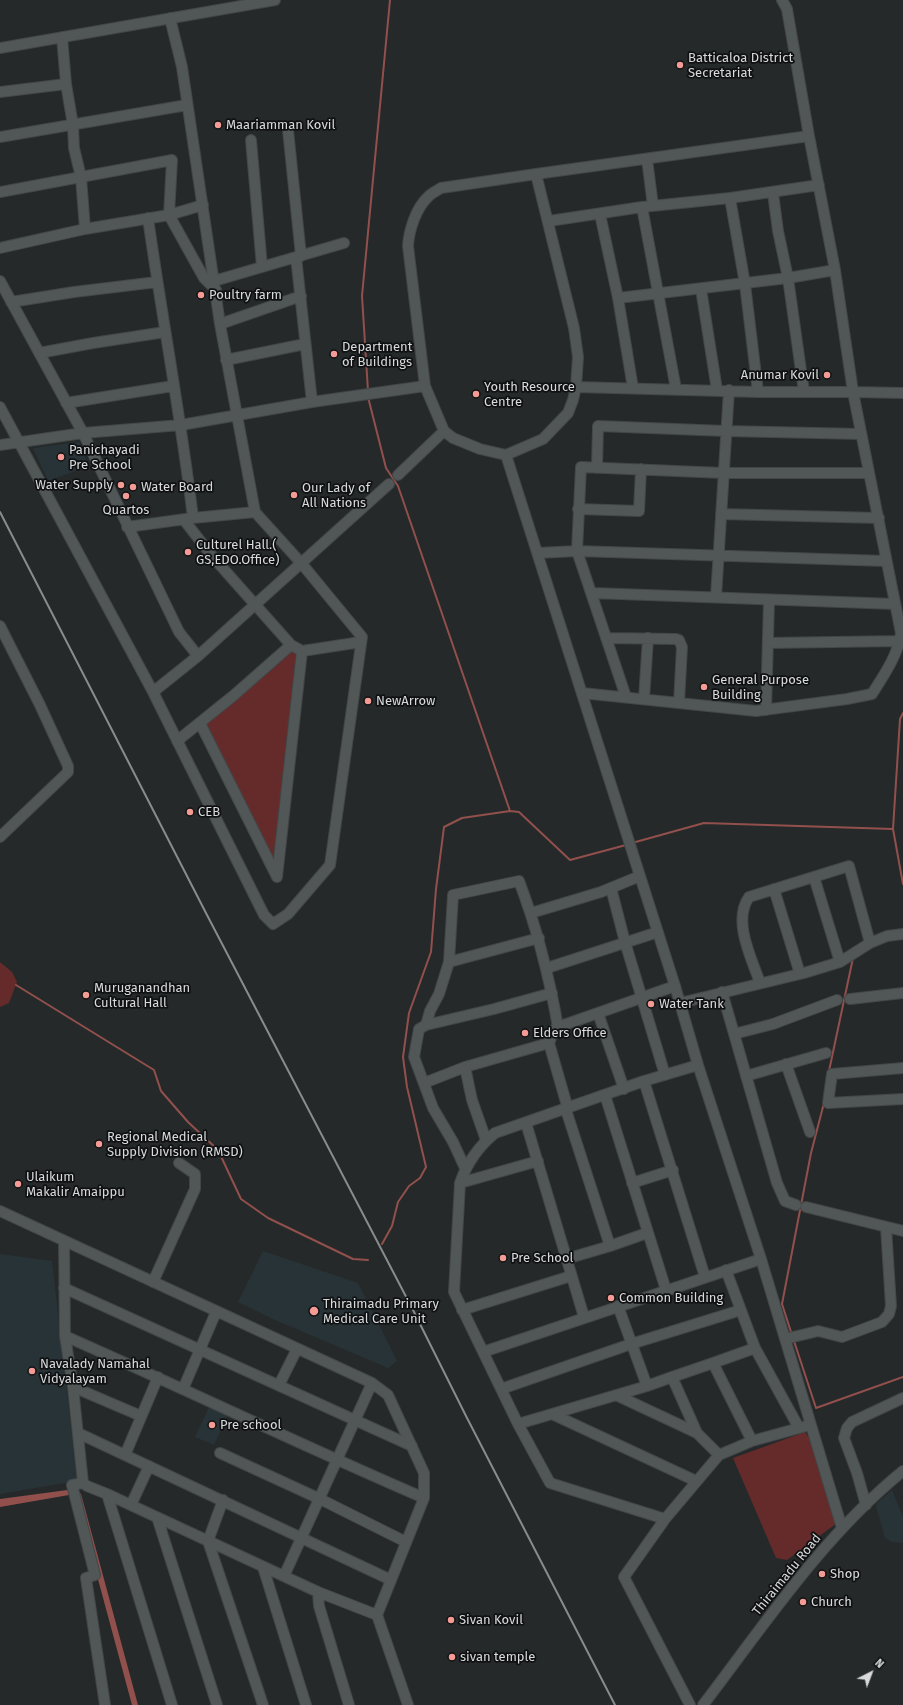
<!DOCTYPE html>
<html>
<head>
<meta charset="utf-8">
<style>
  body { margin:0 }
  #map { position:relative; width:903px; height:1705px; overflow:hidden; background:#25292a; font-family:"Fira Sans",sans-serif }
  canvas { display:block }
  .north { position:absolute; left:851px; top:1653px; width:40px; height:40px; -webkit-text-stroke:3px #0f1112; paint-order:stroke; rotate:42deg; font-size:11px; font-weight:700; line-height:16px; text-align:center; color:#d8dadc }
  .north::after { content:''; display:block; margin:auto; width:14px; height:18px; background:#d8dadc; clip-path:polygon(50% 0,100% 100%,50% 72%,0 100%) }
</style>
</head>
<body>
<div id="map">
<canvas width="903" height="1705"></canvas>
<div class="north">N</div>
</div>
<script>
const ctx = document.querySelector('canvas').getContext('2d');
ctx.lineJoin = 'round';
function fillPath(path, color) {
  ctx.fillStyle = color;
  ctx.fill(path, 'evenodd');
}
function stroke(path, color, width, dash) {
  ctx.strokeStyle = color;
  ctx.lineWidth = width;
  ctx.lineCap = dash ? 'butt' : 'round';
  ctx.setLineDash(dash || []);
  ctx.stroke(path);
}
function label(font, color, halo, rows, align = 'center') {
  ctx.font = font + ' "Fira Sans",sans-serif';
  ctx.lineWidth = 3.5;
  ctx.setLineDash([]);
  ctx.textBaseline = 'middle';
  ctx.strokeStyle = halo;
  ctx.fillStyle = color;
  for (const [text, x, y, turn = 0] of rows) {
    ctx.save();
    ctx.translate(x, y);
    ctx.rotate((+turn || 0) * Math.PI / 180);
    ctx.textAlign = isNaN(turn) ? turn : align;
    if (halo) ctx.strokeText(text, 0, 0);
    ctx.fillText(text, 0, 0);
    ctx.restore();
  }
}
fillPath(new Path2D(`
  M 79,442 L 89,466 L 48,481 L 33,448 Z
  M 263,1251 L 358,1283 L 397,1361 L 388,1368 L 275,1320 L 238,1302 Z
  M 0,1254 L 52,1261 L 77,1481 L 0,1494 Z
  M 210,1405 L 229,1413 L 214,1445 L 195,1437 Z
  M 892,1490 L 903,1517 L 903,1542 L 901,1543 L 892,1542 L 885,1538 L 877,1510 L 876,1504 Z`), '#283337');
fillPath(new Path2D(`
  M 288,650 L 296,654 L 275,864 L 206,722 Z
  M 0,962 L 12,972 L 17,982 L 9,1003 L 0,1007 Z
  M 805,1432 L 810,1439 L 837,1523 L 787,1560 L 776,1558 L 733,1458 Z`), '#652b2a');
fillPath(new Path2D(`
  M 75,1489 L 81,1494 L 138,1705 L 132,1705 L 76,1498 L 69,1495 L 0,1507 L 0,1499 Z`), '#92504d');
stroke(new Path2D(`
  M 368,391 L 362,296 L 390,0
  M 368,397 L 386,468 L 398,486 L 510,811 L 462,818 L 444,827 L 436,889 L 431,952 L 409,1013 L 403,1057 L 407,1087 L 426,1167 L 420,1178 L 409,1186 L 398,1202 L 392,1226 L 382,1244
  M 510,811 L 519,812 L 570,860 L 626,845
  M 893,829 L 903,884
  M 632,843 L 704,823 L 893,829 L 900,719 L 903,713
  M 16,985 L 154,1070 L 161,1091 L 188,1122 L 218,1150 L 241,1199 L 268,1218 L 353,1259 L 368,1260
  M 829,1071 L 853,958
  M 792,1335 L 782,1304 L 811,1153 L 824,1103
  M 794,1341 L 816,1408 L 903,1377`), '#92504d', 2);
const minor = new Path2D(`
  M 62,37 L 66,84 L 73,125 L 74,148 L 81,177 L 85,229
  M 0,48 L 275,0
  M 0,92 L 66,84
  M 288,130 L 301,256
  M 0,137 L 187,105
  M 251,140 L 262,267
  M 647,159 L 653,206
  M 536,174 L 574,328 L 578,357 L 576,387 L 573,400 L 568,413 L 543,439 L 506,455 L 480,449 L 453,438 L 444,431 L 425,386 L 408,246 C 409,230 416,208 428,197 C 431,193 437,191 441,188 Z
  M 536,174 L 809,136
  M 0,192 L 172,160 L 169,215 L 204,278 L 216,290
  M 773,193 L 778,231 L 788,278 L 804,392
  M 730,198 L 745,284 L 758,392
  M 642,207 L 676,389
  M 600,214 L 618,298 L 633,388
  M 148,218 C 162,318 181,417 193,518
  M 549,221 L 642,207 L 730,198 L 819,185
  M 0,248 L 85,229 L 169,215 L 203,205
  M 296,257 L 344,243
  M 0,281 L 83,433 L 179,632 L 198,656
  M 214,281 L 296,257 L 312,402
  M 701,289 L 717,390
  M 618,298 L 788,278 L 835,270
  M 11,302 L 74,292 L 157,282
  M 220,324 L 301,296
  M 39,353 L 93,343 L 165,332
  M 226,360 L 305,344
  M 576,387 L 758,392 L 853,392 L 903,393
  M 66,403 L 173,386
  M 0,407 L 153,692 L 264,915 L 273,924 L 288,914 L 330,865 L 362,637 L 302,564 L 255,512 L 220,324 L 182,67 L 170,18
  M 0,445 L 83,433 L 181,425 L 312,402 L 425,386
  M 506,455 L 675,986 L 698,1065 L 761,1259 L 842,1528
  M 597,468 L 598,426 L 726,431 L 861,434
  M 398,475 L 444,431
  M 578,509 L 639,511 L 641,469
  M 721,514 L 879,518
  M 184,520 L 212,556 L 291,645 L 302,651 L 277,877 L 200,723
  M 127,527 L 193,518 L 255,512
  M 538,553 L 577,551 L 886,561
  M 592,593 C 693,596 794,601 895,604
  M 716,597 L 729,390
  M 0,626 L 40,705 L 68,766 L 68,772 L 0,837
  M 606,638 L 676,639 L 679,640 L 682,647 L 679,703
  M 768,643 L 900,641
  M 302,651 L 361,642
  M 153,692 L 198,656 L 389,484
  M 582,693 L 756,711 L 847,699 L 872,694 C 884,675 898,655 901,633 L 853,392 L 835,270 L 809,136 L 787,9 L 782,0
  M 626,697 L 577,551 L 581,467 L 723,473 L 869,473
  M 644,699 L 648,638
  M 766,710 L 769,601
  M 177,741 L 233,696 L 291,645
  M 814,877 L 840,962
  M 611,888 L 625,942 L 665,1075
  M 774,889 L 800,974
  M 531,913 L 601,892 L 640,876
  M 449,962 L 539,938
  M 547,968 L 658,932
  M 760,983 C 752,959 732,921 749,897 L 849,866 L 870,943
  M 722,992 L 777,1183 L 785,1201 L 796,1205
  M 850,999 L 903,993
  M 680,1003 L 804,973 L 840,962 L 870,943 L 887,936 L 903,934
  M 598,1013 L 624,1089
  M 426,1025 L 430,1011 L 439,994 L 449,962 L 453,895 L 519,881 C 537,928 549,976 558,1027
  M 734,1034 L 773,1024 L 837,1000
  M 786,1064 L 810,1132
  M 465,1067 L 472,1100 L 486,1140
  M 903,1068 L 832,1074 L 828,1103 L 903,1099
  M 746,1076 L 826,1053
  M 644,1081 L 705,1277
  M 424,1083 L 465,1067 L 549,1043
  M 605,1095 L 666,1290
  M 568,1109 L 549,1043 L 554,1030 L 558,1027 L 675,986
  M 566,1110 L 610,1246
  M 526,1123 L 584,1317
  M 465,1168 L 453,1142 L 433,1108 L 414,1057 L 419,1029 L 426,1025 L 494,1009 L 552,993
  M 460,1183 L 538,1161
  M 632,1183 L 673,1170
  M 806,1207 L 903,1231
  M 0,1211 L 372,1383 L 388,1395 L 424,1473 L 424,1498 L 377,1615 L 408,1705
  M 64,1241 L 65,1336 L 73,1387 L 83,1483 L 87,1486 L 107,1494 L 318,1592 L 377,1615
  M 566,1259 L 610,1246 L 647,1233
  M 726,1270 L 755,1348 L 799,1428
  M 153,1282 L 195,1189 L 195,1174 L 179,1163
  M 64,1288 L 412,1446
  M 462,1310 L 571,1276
  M 65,1336 C 185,1389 303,1446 424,1498
  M 785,1339 L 818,1331 L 842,1337 L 882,1322 L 889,1314 L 891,1306 L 886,1227
  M 483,1352 L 761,1259
  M 713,1363 L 755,1348
  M 672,1377 L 713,1363 L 752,1441
  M 279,1385 L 297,1349
  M 647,1386 L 672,1377 L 697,1433 L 719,1455
  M 73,1387 L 141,1416
  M 183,1389 L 216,1312
  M 501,1389 L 631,1344 L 741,1310
  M 616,1395 L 697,1433
  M 552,1414 L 696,1481
  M 518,1424 L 647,1386 L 618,1306
  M 78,1433 L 391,1580
  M 220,1453 L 320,1499 L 406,1542
  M 125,1455 L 158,1377
  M 83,1483 L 72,1485 L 95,1575 L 86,1578 L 105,1705
  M 107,1494 L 172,1705
  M 223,1500 L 208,1541 L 263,1705
  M 131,1505 L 149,1466
  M 866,1505 L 857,1473 L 844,1438 L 847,1428 L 852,1422 L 903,1398
  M 157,1517 L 217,1705
  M 665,1519 L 550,1483 L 518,1424 L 454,1292 L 460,1183 C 467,1163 479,1146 495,1133 L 644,1081 L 698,1065
  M 263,1567 L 306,1705
  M 284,1576 L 372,1383
  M 318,1592 L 319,1606 L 349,1705
  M 690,1705 L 624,1577 L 665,1519 L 719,1455 L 752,1441 L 810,1425
  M 703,1705 C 765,1624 823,1536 903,1471`);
stroke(minor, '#434647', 12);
stroke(minor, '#515657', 10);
stroke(new Path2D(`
  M 0,512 L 207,915 L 413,1310 L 466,1416 L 615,1705`), '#898c8d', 2);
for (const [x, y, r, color] of [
  [680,65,4,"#f59b96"],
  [218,125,4,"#f59b96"],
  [201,295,4,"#f59b96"],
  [334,354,4,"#f59b96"],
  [827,375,4,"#f59b96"],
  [476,394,4,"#f59b96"],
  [61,457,4,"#f59b96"],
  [121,485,4,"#f59b96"],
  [133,487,4,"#f59b96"],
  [294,495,4,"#f59b96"],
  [126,496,4,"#f59b96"],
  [188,552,4,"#f59b96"],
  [704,687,4,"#f59b96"],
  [368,701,4,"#f59b96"],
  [190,812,4,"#f59b96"],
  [86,995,4,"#f59b96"],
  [651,1004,4,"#f59b96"],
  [525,1033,4,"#f59b96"],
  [99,1144,4,"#f59b96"],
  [18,1184,4,"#f59b96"],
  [503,1258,4,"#f59b96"],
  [611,1298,4,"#f59b96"],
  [314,1311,5,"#f59b96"],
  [32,1371,4,"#f59b96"],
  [212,1425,4,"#f59b96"],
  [822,1574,4,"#f59b96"],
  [803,1602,4,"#f59b96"],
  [451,1620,4,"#f59b96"],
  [452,1657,4,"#f59b96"]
]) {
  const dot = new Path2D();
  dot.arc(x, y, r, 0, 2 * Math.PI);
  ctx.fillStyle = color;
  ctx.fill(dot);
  stroke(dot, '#0f1112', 1.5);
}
label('13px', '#d8dadc', '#0f1112', [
  ["Batticaloa District",688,58],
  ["Secretariat",688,73],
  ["Maariamman Kovil",226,125],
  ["Poultry farm",209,295],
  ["Department",342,347],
  ["of Buildings",342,362],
  ["Anumar Kovil",819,375,"right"],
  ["Youth Resource",484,387],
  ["Centre",484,402],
  ["Panichayadi",69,450],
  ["Pre School",69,465],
  ["Water Supply",113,485,"right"],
  ["Water Board",141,487],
  ["Our Lady of",302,488],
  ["All Nations",302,503],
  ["Quartos",126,510,"center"],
  ["Culturel Hall.(",196,545],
  ["GS,EDO.Office)",196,560],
  ["General Purpose",712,680],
  ["Building",712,695],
  ["NewArrow",376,701],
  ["CEB",198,812],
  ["Muruganandhan",94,988],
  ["Cultural Hall",94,1003],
  ["Water Tank",659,1004],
  ["Elders Office",533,1033],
  ["Regional Medical",107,1137],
  ["Supply Division (RMSD)",107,1152],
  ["Ulaikum",26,1177],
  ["Makalir Amaippu",26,1192],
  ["Pre School",511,1258],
  ["Common Building",619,1298],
  ["Thiraimadu Primary",323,1304],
  ["Medical Care Unit",323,1319],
  ["Navalady Namahal",40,1364],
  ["Vidyalayam",40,1379],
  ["Pre school",220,1425],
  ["Shop",830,1574],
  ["Church",811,1602],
  ["Sivan Kovil",459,1620],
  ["sivan temple",460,1657]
], 'left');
label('13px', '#d8dadc', '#0f1112', [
  ["Thiraimadu Road",787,1575,-51]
]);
</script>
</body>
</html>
